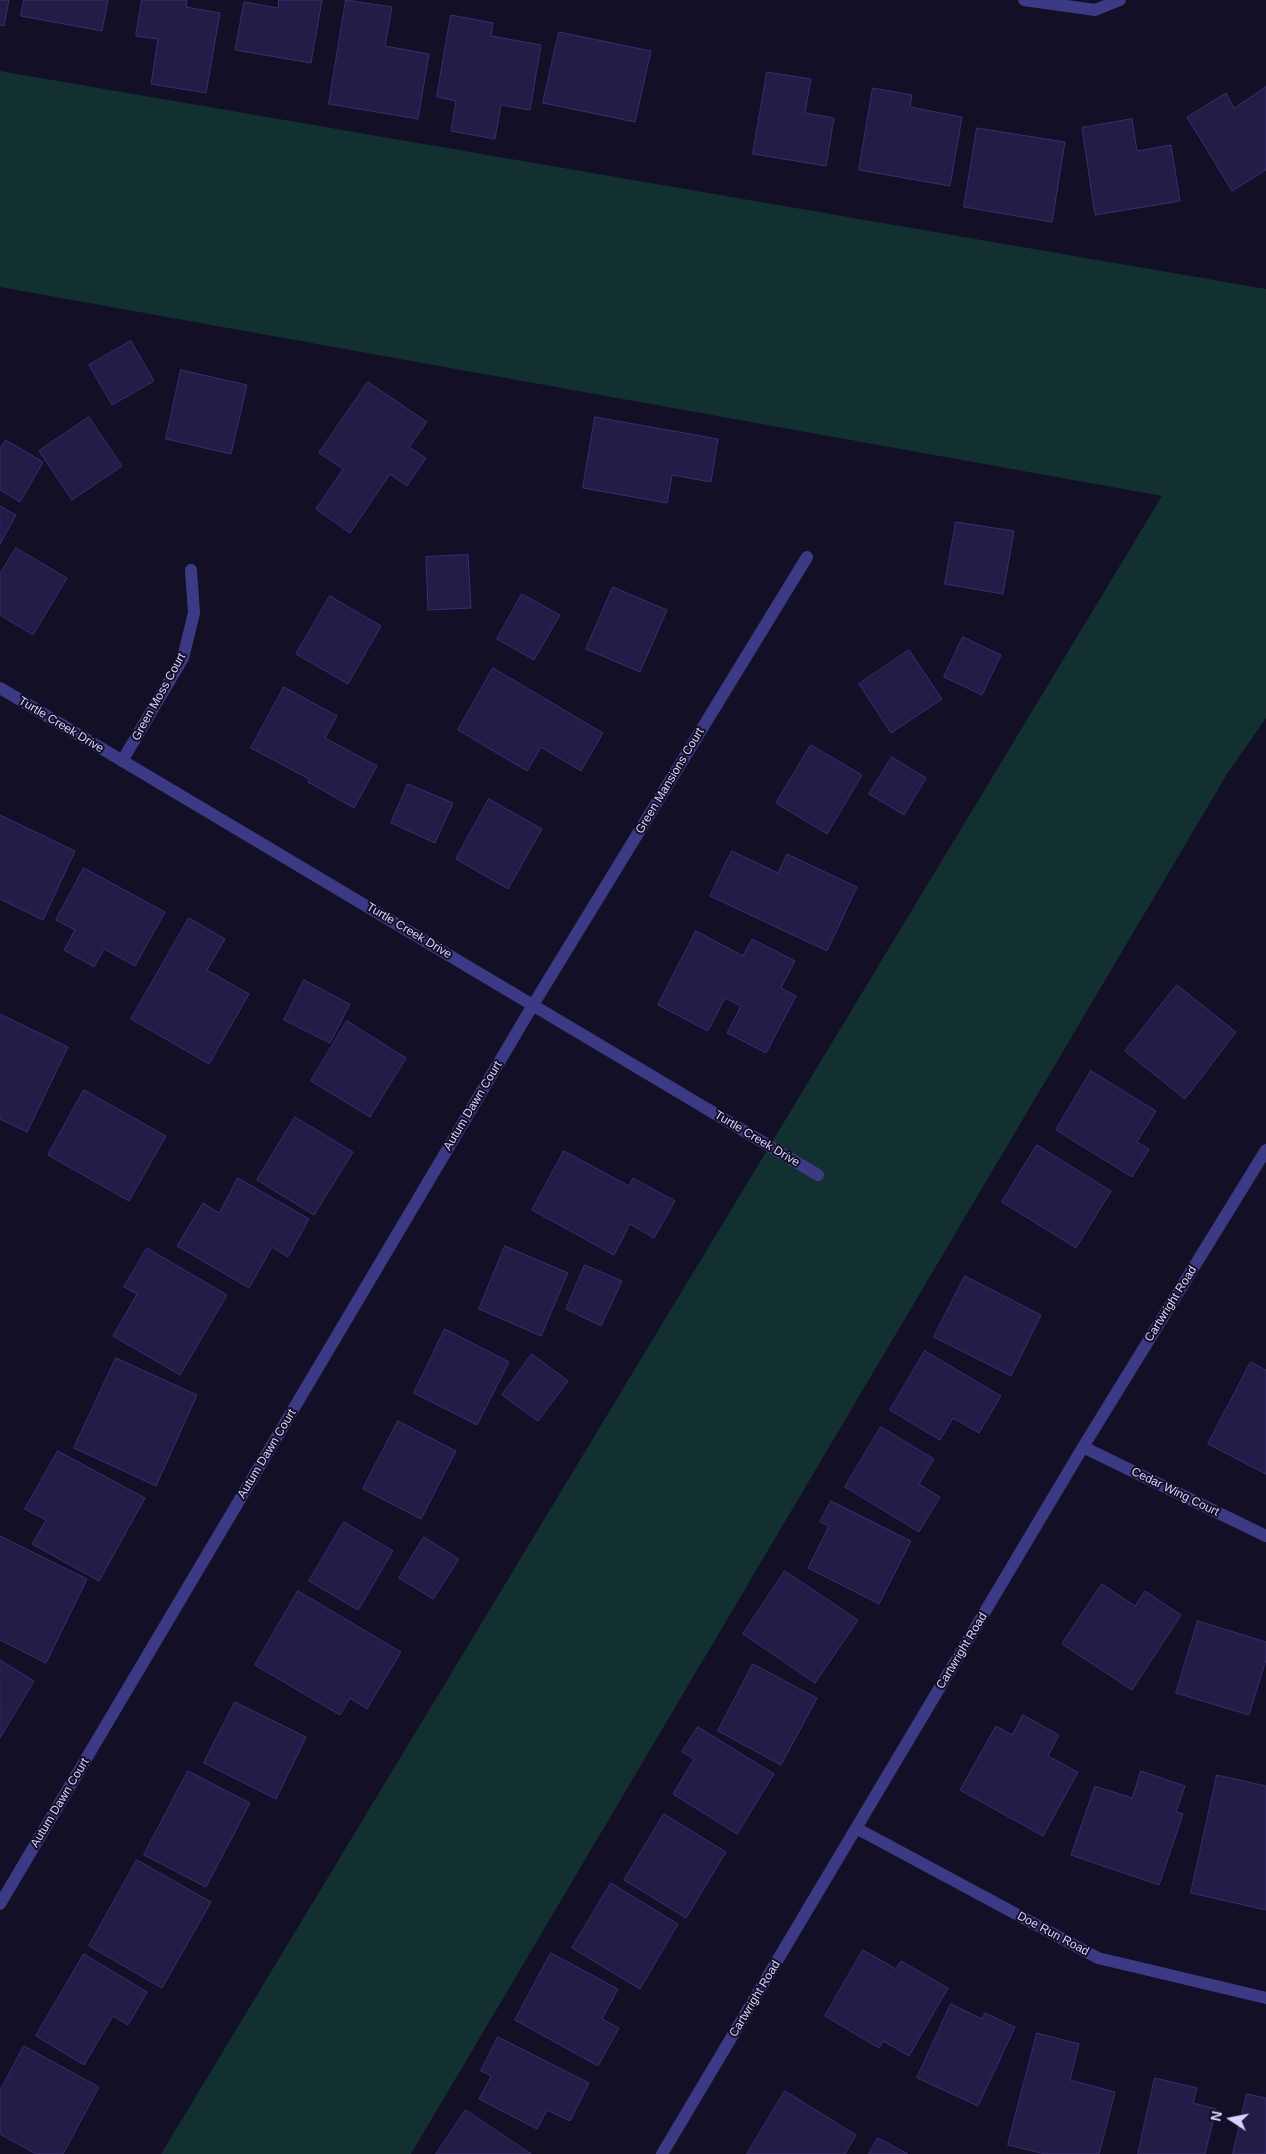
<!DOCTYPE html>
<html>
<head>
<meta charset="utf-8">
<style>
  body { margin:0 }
  #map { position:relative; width:1266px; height:2154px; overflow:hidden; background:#130f26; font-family:Arial,sans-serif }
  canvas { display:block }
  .north { position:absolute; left:1206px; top:2094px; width:50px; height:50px; -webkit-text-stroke:4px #130f26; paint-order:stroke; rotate:281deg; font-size:14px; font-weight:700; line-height:20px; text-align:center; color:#d9d4ff }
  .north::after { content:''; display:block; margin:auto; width:18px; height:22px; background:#d9d4ff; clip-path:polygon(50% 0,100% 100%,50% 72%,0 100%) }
</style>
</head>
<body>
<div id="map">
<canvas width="1266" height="2154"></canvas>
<div class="north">N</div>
</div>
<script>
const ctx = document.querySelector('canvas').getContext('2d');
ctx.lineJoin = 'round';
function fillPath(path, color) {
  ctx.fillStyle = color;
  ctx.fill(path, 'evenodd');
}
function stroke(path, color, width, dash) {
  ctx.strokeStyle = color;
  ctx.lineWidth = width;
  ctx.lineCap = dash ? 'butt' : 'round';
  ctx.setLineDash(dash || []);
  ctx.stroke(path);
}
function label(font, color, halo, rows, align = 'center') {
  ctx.font = font + ' Arial,sans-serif';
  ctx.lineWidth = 4;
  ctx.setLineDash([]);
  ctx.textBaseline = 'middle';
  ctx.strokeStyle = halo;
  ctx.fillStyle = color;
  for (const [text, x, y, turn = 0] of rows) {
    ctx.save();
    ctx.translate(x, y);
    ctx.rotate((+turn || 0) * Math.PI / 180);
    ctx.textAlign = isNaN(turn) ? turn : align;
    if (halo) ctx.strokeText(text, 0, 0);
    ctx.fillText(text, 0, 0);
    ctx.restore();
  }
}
fillPath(new Path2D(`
  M 0,71 L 1266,289 L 1266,718 L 1227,774 L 411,2154 L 161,2154 L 1162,496 L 0,287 Z`), '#12302f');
const building = new Path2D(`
  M 0,0 L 9,0 L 4,26 L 0,25 Z
  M 24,0 L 108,0 L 102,31 L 21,16 Z
  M 142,0 L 187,0 L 186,7 L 220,13 L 206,93 L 151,84 L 158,39 L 136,36 Z
  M 279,0 L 322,0 L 311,63 L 235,50 L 244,2 L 278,8 Z
  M 346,0 L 392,7 L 385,46 L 429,54 L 418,119 L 329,104 Z
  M 451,15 L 493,23 L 491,36 L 541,45 L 530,110 L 501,105 L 495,139 L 451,131 L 456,101 L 437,97 Z
  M 559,32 L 651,51 L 635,122 L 543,103 Z
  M 767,72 L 811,79 L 805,113 L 834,118 L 826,166 L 753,154 Z
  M 1266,87 L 1266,170 L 1232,191 L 1187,117 L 1226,93 L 1234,108 Z
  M 873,88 L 912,95 L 910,107 L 962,117 L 950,186 L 859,170 Z
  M 1132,119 L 1137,151 L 1171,145 L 1180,201 L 1095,215 L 1082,128 Z
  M 977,128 L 1065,142 L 1052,222 L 964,207 Z
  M 131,341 L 154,381 L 112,405 L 89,365 Z
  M 181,370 L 247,385 L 231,454 L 166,439 Z
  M 368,382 L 427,422 L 409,447 L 426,458 L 407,486 L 390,474 L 350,533 L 316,509 L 343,469 L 319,453 Z
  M 89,417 L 122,466 L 72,500 L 39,451 Z
  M 595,417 L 718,439 L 711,482 L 672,475 L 667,503 L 583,488 Z
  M 6,440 L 43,462 L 20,502 L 0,490 L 0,449 Z
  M 0,506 L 16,515 L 0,544 Z
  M 956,522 L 1014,531 L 1003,594 L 945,584 Z
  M 16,548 L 67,578 L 33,635 L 0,615 L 0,574 Z
  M 468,555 L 471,608 L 428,610 L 426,557 Z
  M 613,587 L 667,610 L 640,672 L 586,649 Z
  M 522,594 L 560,615 L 534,660 L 497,639 Z
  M 330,596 L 381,626 L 348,684 L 296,654 Z
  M 963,637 L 1001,655 L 982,695 L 944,677 Z
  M 909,650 L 942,699 L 891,733 L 859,684 Z
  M 493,668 L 603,733 L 581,771 L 541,747 L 527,771 L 458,730 Z
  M 284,687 L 337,716 L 325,738 L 377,766 L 354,808 L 308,782 L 309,779 L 251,748 Z
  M 811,745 L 862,775 L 827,834 L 776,803 Z
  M 892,757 L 926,778 L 904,815 L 869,794 Z
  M 408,784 L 453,803 L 435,843 L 391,823 Z
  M 489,799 L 542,829 L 508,889 L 456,859 Z
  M 0,815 L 75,851 L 43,920 L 0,899 Z
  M 732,851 L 778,873 L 787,854 L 857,887 L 827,951 L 710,896 Z
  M 84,868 L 165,912 L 135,966 L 104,949 L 94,967 L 64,950 L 75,930 L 56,920 Z
  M 189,918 L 225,939 L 207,970 L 249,994 L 209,1064 L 131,1019 Z
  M 696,931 L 743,956 L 752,939 L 795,961 L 781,988 L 796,996 L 766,1053 L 727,1033 L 741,1006 L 725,998 L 708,1031 L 658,1005 Z
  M 304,980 L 350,1004 L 330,1043 L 284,1020 Z
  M 1177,985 L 1236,1032 L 1185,1099 L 1125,1051 Z
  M 0,1014 L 68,1047 L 27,1132 L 0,1119 Z
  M 347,1021 L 406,1058 L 370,1117 L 311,1081 Z
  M 1091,1071 L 1156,1111 L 1137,1142 L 1149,1149 L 1132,1177 L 1056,1130 Z
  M 84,1090 L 166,1136 L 129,1201 L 48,1155 Z
  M 295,1117 L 353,1152 L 314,1215 L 257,1180 Z
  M 1037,1145 L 1111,1191 L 1076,1248 L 1002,1202 Z
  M 564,1151 L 629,1186 L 633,1178 L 675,1201 L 654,1238 L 630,1224 L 614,1255 L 532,1210 Z
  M 238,1178 L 309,1219 L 288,1257 L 272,1247 L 249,1288 L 177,1246 L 203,1203 L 219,1213 Z
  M 505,1246 L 568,1273 L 541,1336 L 479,1309 Z
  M 147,1248 L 227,1295 L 180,1375 L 113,1336 L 137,1294 L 124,1287 Z
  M 585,1265 L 622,1281 L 601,1326 L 566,1309 Z
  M 965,1276 L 1041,1315 L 1011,1376 L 934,1337 Z
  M 445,1329 L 509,1362 L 477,1425 L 414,1393 Z
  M 925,1351 L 1001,1396 L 979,1433 L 953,1418 L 940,1440 L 890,1410 Z
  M 532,1354 L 568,1381 L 538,1421 L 502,1395 Z
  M 116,1358 L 197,1395 L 156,1486 L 74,1448 Z
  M 1251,1362 L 1266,1370 L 1266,1474 L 1208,1444 Z
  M 398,1421 L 456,1451 L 421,1519 L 363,1489 Z
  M 881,1427 L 934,1459 L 919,1484 L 940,1497 L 919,1532 L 845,1487 Z
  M 58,1451 L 145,1498 L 99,1581 L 32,1544 L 46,1520 L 25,1509 Z
  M 831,1501 L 911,1541 L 879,1604 L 808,1568 L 829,1526 L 820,1522 Z
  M 344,1522 L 393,1551 L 358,1610 L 309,1581 Z
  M 0,1536 L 87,1579 L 46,1663 L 0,1640 Z
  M 424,1537 L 459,1559 L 433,1599 L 399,1578 Z
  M 785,1571 L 858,1620 L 815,1683 L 743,1634 Z
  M 1102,1584 L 1135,1606 L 1145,1591 L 1181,1615 L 1132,1690 L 1062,1644 Z
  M 298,1591 L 401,1652 L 367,1709 L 350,1698 L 340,1715 L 255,1665 Z
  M 1198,1621 L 1266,1642 L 1266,1660 L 1249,1715 L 1176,1693 Z
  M 0,1660 L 34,1681 L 0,1738 Z
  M 753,1664 L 817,1698 L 781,1765 L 718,1731 Z
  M 235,1702 L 306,1737 L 276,1799 L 204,1763 Z
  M 1023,1715 L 1059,1735 L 1048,1756 L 1078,1772 L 1043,1836 L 960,1790 L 996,1726 L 1012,1735 Z
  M 698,1727 L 774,1774 L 737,1834 L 673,1794 L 694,1759 L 682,1752 Z
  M 188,1771 L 250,1803 L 206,1887 L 144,1855 Z
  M 1141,1771 L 1185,1786 L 1176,1812 L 1183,1814 L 1159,1885 L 1071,1855 L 1095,1786 L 1132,1798 Z
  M 1217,1775 L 1266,1786 L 1266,1910 L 1191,1893 Z
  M 664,1814 L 726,1852 L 686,1918 L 624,1880 Z
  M 137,1860 L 211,1902 L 162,1988 L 89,1946 Z
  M 611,1883 L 678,1924 L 640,1989 L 572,1948 Z
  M 863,1950 L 896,1969 L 901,1961 L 948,1988 L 909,2056 L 883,2041 L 879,2048 L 825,2016 Z
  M 551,1953 L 618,1989 L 602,2019 L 619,2028 L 598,2066 L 515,2020 Z
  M 84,1954 L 147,1992 L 128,2025 L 113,2016 L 84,2065 L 36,2036 Z
  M 951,2004 L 982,2019 L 985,2013 L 1015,2027 L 978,2106 L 917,2078 Z
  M 1037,2033 L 1079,2044 L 1070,2080 L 1115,2092 L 1099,2154 L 1045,2154 L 1008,2145 Z
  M 498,2037 L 589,2083 L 570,2121 L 547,2110 L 537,2129 L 479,2099 L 491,2076 L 481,2071 Z
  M 24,2046 L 99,2087 L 63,2154 L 36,2154 L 0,2134 L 0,2091 Z
  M 1155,2078 L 1197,2088 L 1193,2103 L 1216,2109 L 1205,2154 L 1138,2154 Z
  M 785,2091 L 856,2135 L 845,2154 L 747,2154 Z
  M 1247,2094 L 1266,2098 L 1266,2154 L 1233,2154 Z
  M 466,2110 L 531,2154 L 436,2154 Z
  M 878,2138 L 908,2154 L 869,2154 Z`);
fillPath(building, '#241b47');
stroke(building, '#3b2d73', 1);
stroke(new Path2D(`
  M 1024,0 L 1095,10 L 1120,0
  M 0,688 L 818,1175
  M 122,761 L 183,658 L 194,613 L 191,570
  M 1083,1447 L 1266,1536
  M 856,1828 L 1098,1958 L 1266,1998
  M 0,1904 L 533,1005 L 807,557
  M 662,2154 L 1083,1447 L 1266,1150`), '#3d3a85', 12);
label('12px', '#d9d4ff', '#130f26', [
  ["Green Moss Court",159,697,-61],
  ["Turtle Creek Drive",61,725,31],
  ["Green Mansions Court",670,781,-59],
  ["Turtle Creek Drive",409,931,31],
  ["Autum Dawn Court",473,1106,-59],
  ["Turtle Creek Drive",757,1139,31],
  ["Cartwright Road",1171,1304,-58],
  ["Autum Dawn Court",267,1454,-59],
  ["Cedar Wing Court",1175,1492,26],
  ["Cartwright Road",962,1651,-59],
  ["Autum Dawn Court",60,1803,-59],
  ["Doe Run Road",1053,1934,28],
  ["Cartwright Road",755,1999,-59]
]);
</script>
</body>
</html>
